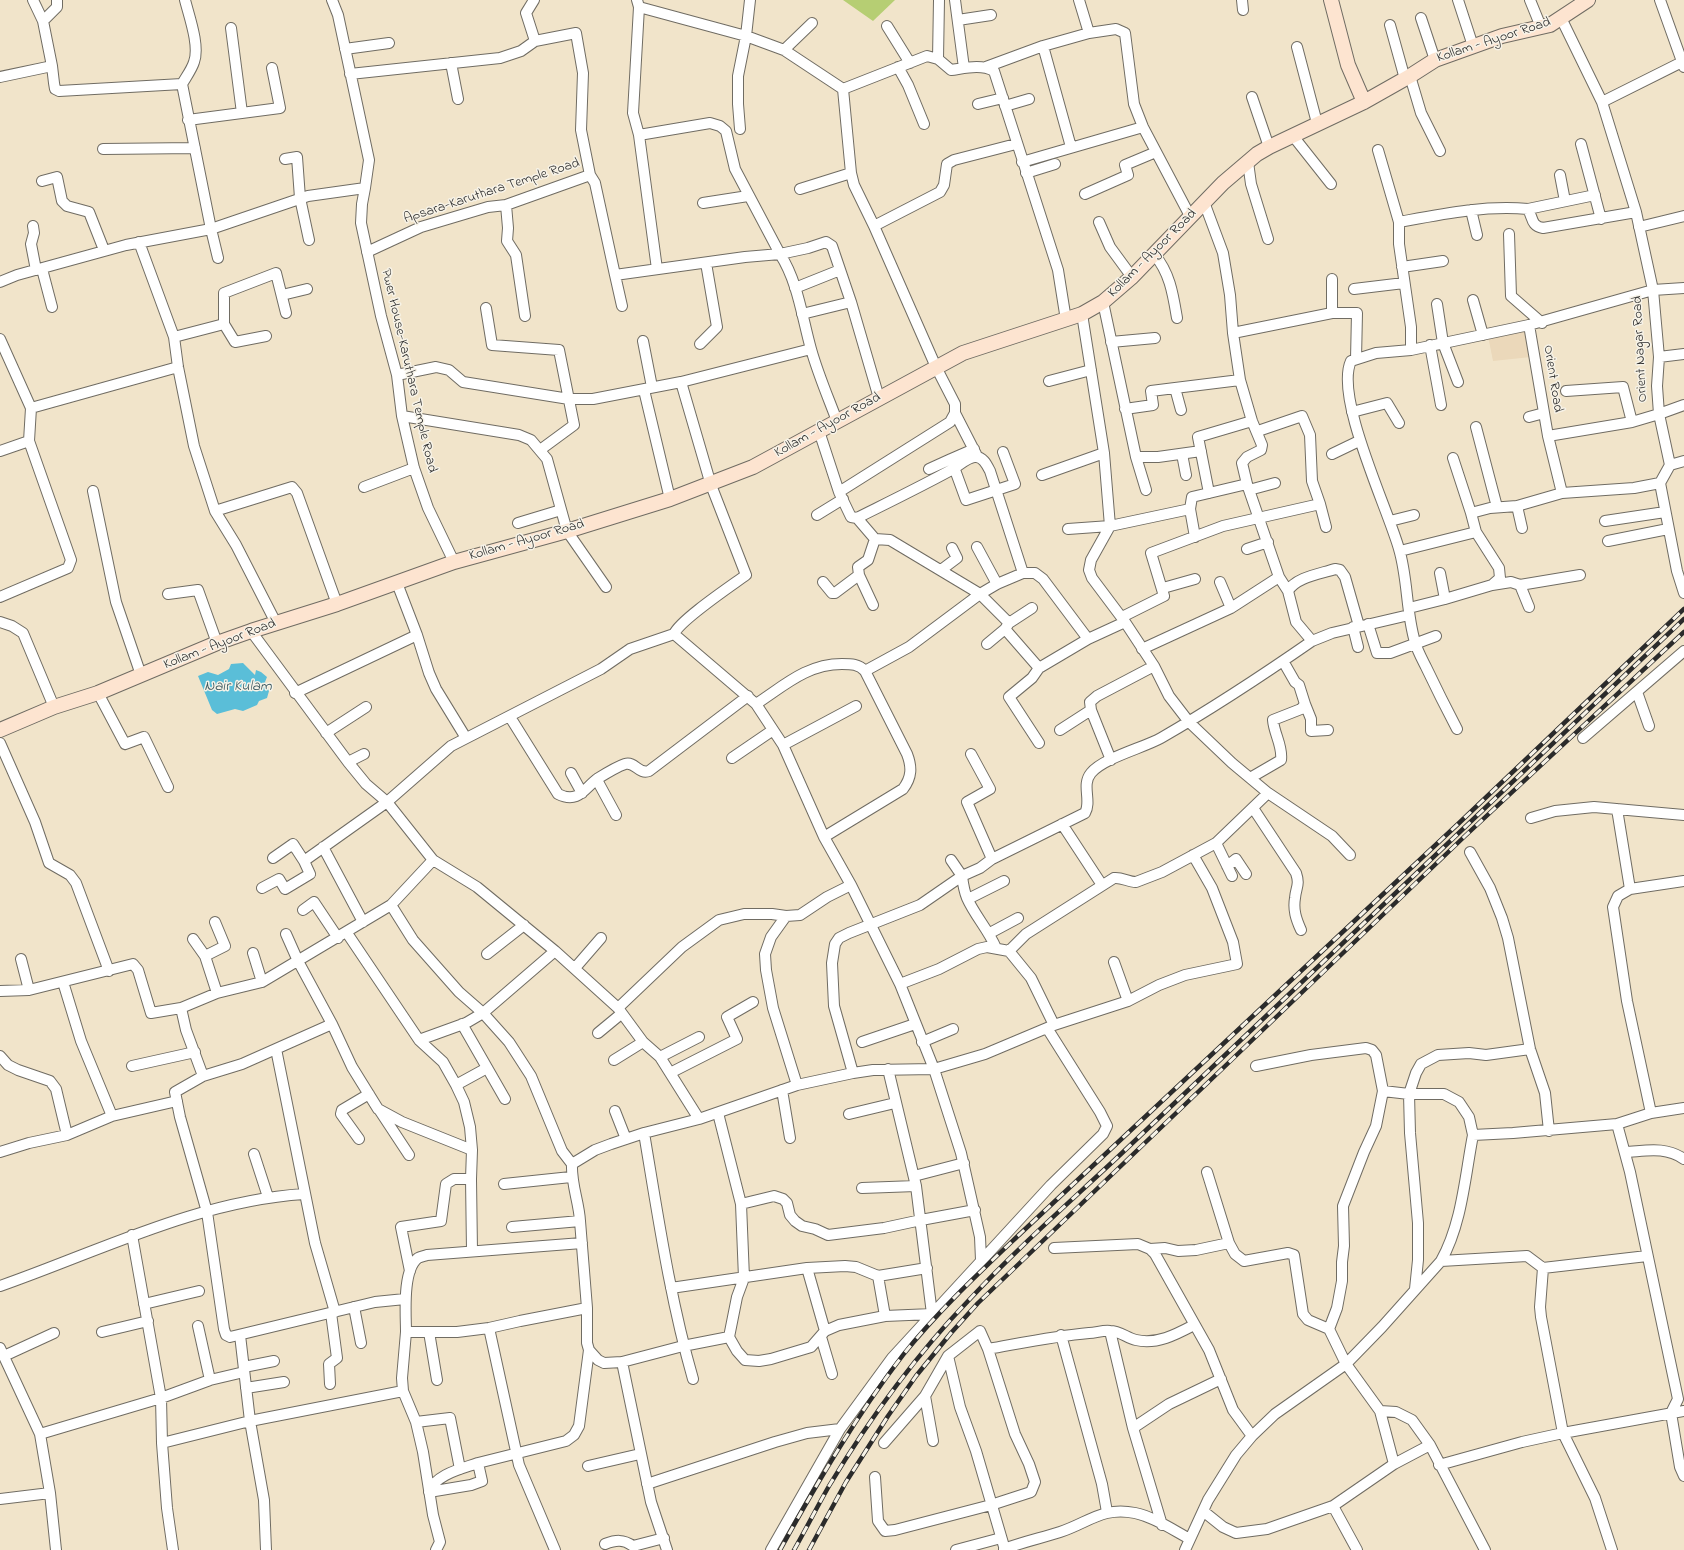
<!DOCTYPE html>
<html>
<head>
<meta charset="utf-8">
<style>
  body { margin:0 }
  canvas { display:block; background:#f1e4ca }
</style>
</head>
<body>
<canvas width="1684" height="1550"></canvas>
<script>
const ctx = document.querySelector('canvas').getContext('2d');
ctx.lineJoin = 'round';
function fillPath(path, color) {
  ctx.fillStyle = color;
  ctx.fill(path, 'evenodd');
}
function stroke(path, color, width, dash) {
  ctx.strokeStyle = color;
  ctx.lineWidth = width;
  ctx.lineCap = dash ? 'butt' : 'round';
  ctx.setLineDash(dash || []);
  ctx.stroke(path);
}
function label(font, color, halo, rows, align = 'center') {
  ctx.font = font + ' "Indie Flower",sans-serif';
  ctx.lineWidth = 3;
  ctx.setLineDash([]);
  ctx.textBaseline = 'middle';
  ctx.strokeStyle = halo;
  ctx.fillStyle = color;
  for (const [text, x, y, turn = 0] of rows) {
    ctx.save();
    ctx.translate(x, y);
    ctx.rotate((+turn || 0) * Math.PI / 180);
    ctx.textAlign = isNaN(turn) ? turn : align;
    if (halo) ctx.strokeText(text, 0, 0);
    ctx.fillText(text, 0, 0);
    ctx.restore();
  }
}
fillPath(new Path2D(`
  M 1527,330 L 1531,357 L 1493,361 L 1488,336 Z`), '#ebd8ba');
fillPath(new Path2D(`
  M 843,0 L 895,0 L 873,21 Z`), '#b6ce73');
fillPath(new Path2D(`
  M 243,663 L 255,675 L 256,670 L 261,672 L 267,677 L 265,682 L 269,691 L 267,698 L 259,701 L 257,705 L 243,711 L 235,709 L 217,714 L 212,710 L 198,676 L 208,672 L 218,675 L 229,669 L 231,664 Z`), '#5abed8');
const street = new Path2D(`
  M 33,0 L 43,21 L 52,66 L 54,83 L 55,89 L 59,91 L 182,84
  M 185,0 C 189,16 200,46 194,62 C 192,69 186,77 182,84 L 211,229 L 218,258
  M 332,0 L 338,15 L 369,160 L 365,188
  M 534,0 L 526,13 L 535,41 L 576,33 L 583,73 L 581,130 L 590,175
  M 637,0 L 639,7 L 746,36 L 784,50 L 843,89 L 927,56 L 938,59 L 951,70 C 966,68 981,64 994,71 L 1058,270 L 1066,320
  M 955,0 L 964,68
  M 1079,0 L 1089,33
  M 1242,0 L 1243,10
  M 1458,0 L 1473,46
  M 1530,0 L 1541,27
  M 1660,0 L 1684,67
  M 639,7 L 633,113 L 639,135 L 657,269
  M 1421,18 L 1435,60
  M 1561,18 L 1602,102 L 1636,212 L 1653,290 L 1659,357 L 1657,386 L 1659,414 L 1670,465 L 1660,483 L 1677,571 L 1684,593
  M 958,20 L 991,15
  M 43,21 L 57,7 L 57,0
  M 1390,25 L 1405,79
  M 887,26 L 910,63
  M 231,28 L 242,113
  M 1043,46 L 1071,147
  M 1297,47 L 1317,123
  M 345,49 L 389,43
  M 784,50 L 812,23
  M 938,59 L 939,0
  M 451,63 L 458,99
  M 898,67 L 908,85 L 924,124
  M 986,67 L 1043,46 L 1089,33 L 1116,29 L 1125,33 L 1134,104 L 1143,127 L 1190,216
  M 350,74 L 500,58 L 521,51 L 535,41
  M 1410,76 L 1421,113 L 1440,151
  M 0,77 L 52,66
  M 1252,97 L 1269,147
  M 1602,102 L 1682,62
  M 978,104 L 1003,98
  M 1005,106 L 1029,99
  M 188,120 L 280,108 L 272,68
  M 740,129 L 738,104 L 738,76 L 746,36 L 750,0
  M 639,135 L 710,123 L 720,126 L 726,131 L 735,169 L 780,254 L 808,248 L 826,242 L 832,246 L 851,302 L 879,398
  M 1293,136 L 1331,184
  M 1581,144 L 1601,219
  M 103,149 L 195,148
  M 1378,150 L 1399,222 L 1399,244 L 1411,327 L 1411,350
  M 285,159 L 297,157 L 300,198 L 309,240
  M 1022,162 L 1143,127
  M 1248,162 L 1251,184 L 1268,239
  M 1026,173 L 1055,164
  M 1560,175 L 1565,201
  M 42,181 L 57,177 L 62,201 L 67,206 L 89,212 L 104,250
  M 800,189 L 851,173
  M 1085,194 L 1128,175 L 1125,165 L 1156,152
  M 703,203 L 748,196
  M 506,205 L 508,228 L 507,241 L 516,255 L 525,316
  M 1528,209 L 1595,195
  M 1471,210 L 1477,235
  M 1099,222 L 1110,247 L 1132,277
  M 1399,222 C 1442,214 1485,205 1528,209 C 1533,218 1531,226 1543,228 L 1636,212
  M 33,226 L 34,233 L 31,244 L 36,270
  M 874,226 L 940,192 L 944,185 L 947,164 L 954,160 L 1016,144
  M 1639,227 L 1684,216
  M 1509,234 L 1511,296 L 1542,323
  M 139,242 L 174,337 L 178,367 L 194,446 L 215,511 L 236,545 L 276,623
  M 367,252 L 421,227 L 488,207 L 506,205 L 590,175 L 595,183 L 615,275 L 745,257 L 780,254 C 798,282 802,317 811,349 C 818,374 828,397 837,421
  M 1154,254 C 1170,273 1173,294 1177,318
  M 1402,267 L 1443,261
  M 42,269 L 52,307
  M 615,275 L 622,306
  M 0,282 L 17,275 L 126,245 L 211,229 L 308,196 L 365,188 L 362,204 L 361,223 L 381,316 L 397,375 L 402,416 L 414,468 L 428,508 L 454,562
  M 795,288 L 840,270
  M 1354,289 L 1404,283
  M 282,295 L 307,289
  M 1473,300 L 1483,335
  M 1103,302 L 1136,457 L 1158,457 L 1201,451
  M 1437,304 L 1443,343 L 1458,382
  M 486,308 L 492,345 L 559,350 L 574,425 L 540,450
  M 1332,313 L 1332,279
  M 802,314 L 851,302
  M 1082,314 L 1104,453 L 1110,526 L 1091,560 L 1089,570 L 1092,578 L 1125,622 L 1154,666 L 1169,696 L 1189,722 L 1232,763 L 1268,793 L 1332,836 L 1350,855
  M 224,324 L 235,342 L 266,336
  M 1529,325 L 1548,436
  M 1233,333 L 1332,313 L 1357,313 L 1356,359
  M 174,337 L 224,324 L 224,293 L 276,273 L 286,313
  M 0,339 L 31,408 L 29,441 L 71,560 L 68,568 L 0,597
  M 643,341 L 652,387
  M 1111,342 L 1155,338
  M 700,344 L 717,327 L 706,263
  M 1430,345 L 1441,405
  M 1659,357 L 1684,354
  M 397,375 L 436,367 L 449,370 L 463,382 L 569,399 L 593,399 L 681,382 L 811,349
  M 1049,381 L 1091,370
  M 681,382 L 711,485 L 746,575 C 731,586 680,620 674,634 L 756,704 L 783,745 L 824,837 L 851,885 L 900,984 L 934,1069 L 961,1153 L 980,1237 L 981,1260
  M 644,390 L 670,499
  M 1566,391 L 1623,387 L 1632,422
  M 31,408 L 178,367
  M 1125,409 L 1153,405 L 1151,391 L 1175,388
  M 1181,410 L 1175,388 L 1240,380
  M 1352,412 L 1387,403 L 1399,423
  M 955,413 L 976,454
  M 402,416 L 519,435 L 531,440 L 547,459 L 567,531 L 606,587
  M 1529,417 L 1544,413
  M 1476,427 L 1497,507
  M 819,431 L 839,492 L 851,517 L 857,518 L 875,539 L 890,540 L 980,594 L 1009,623 L 1005,629 L 1039,668 L 1088,639 L 1125,622
  M 974,449 L 951,459 L 966,500 L 1015,484 L 1003,452
  M 0,451 L 29,441
  M 1182,454 L 1186,475
  M 1332,454 L 1359,441
  M 1136,457 L 1146,490
  M 1453,458 L 1471,513
  M 1670,465 L 1684,461
  M 929,469 L 951,459
  M 1042,475 L 1104,453
  M 1247,484 L 1279,577
  M 364,487 L 414,468
  M 1249,490 L 1275,483
  M 93,491 L 116,602 L 141,675
  M 839,492 L 950,422 L 955,413 L 955,404 L 936,367 L 874,226 L 854,185 L 851,173 L 843,89
  M 1209,493 L 1198,437 L 1252,421
  M 1562,493 L 1548,436 L 1632,422 L 1659,414 L 1684,405
  M 1320,504 L 1326,527
  M 1517,506 L 1522,528
  M 1190,509 L 1195,537
  M 215,511 L 292,487 L 297,493 L 337,604
  M 817,515 L 843,499
  M 857,518 C 889,502 922,486 953,469 C 960,465 968,457 975,457 C 983,456 987,465 990,471 L 1023,573
  M 1390,521 L 1414,515
  M 1605,521 L 1665,512
  M 518,523 L 561,510
  M 1068,529 L 1110,526 L 1190,509 L 1192,497 L 1247,484 L 1242,463 L 1247,457 L 1261,450 L 1262,445 L 1252,421 L 1240,380 L 1233,333 L 1230,295 L 1223,253 L 1204,202
  M 1608,541 L 1668,529
  M 977,547 L 997,584
  M 1247,549 L 1268,542
  M 1400,551 L 1476,532
  M 941,570 L 957,558 L 952,548
  M 1440,573 L 1445,599
  M 823,582 L 832,593 L 835,593 L 859,575
  M 1220,582 L 1231,608
  M 397,583 L 417,635 L 429,673 L 436,689 L 466,738
  M 1492,585 L 1511,582 L 1520,585 L 1580,575
  M 1520,585 L 1529,607
  M 1163,588 L 1195,579
  M 1288,591 C 1296,577 1320,574 1335,569 L 1340,570 L 1345,577 L 1359,626
  M 168,594 L 198,590 L 217,643
  M 873,605 L 859,575 L 858,567 L 868,560 L 875,539
  M 1409,608 L 1445,599 L 1492,585 L 1500,578 L 1499,568 L 1476,532 L 1471,513 L 1490,508 L 1517,506 L 1562,493 L 1634,488 L 1660,483
  M 1122,617 L 1164,596 L 1151,553 L 1223,526 L 1320,504 L 1312,481 L 1310,435 L 1302,416 L 1258,431
  M 0,622 L 12,626 L 23,633 L 54,707
  M 1009,623 L 1032,608
  M 1368,624 L 1377,653 L 1390,653 L 1436,636
  M 1353,627 L 1358,647
  M 251,631 L 348,762 L 366,784 L 387,802 L 433,860 L 477,887 L 555,951 L 618,1008 L 643,1042 L 660,1057 L 699,1119
  M 987,644 L 1005,629
  M 1142,649 L 1231,608 L 1279,577 L 1288,591 L 1296,622 L 1312,641 L 1332,633 L 1409,615
  M 1039,668 L 1032,678 L 1009,697 L 1039,743
  M 1637,692 L 1649,726
  M 98,693 L 125,744 L 144,737 L 168,787
  M 295,693 L 417,635
  M 756,704 C 785,685 807,664 842,664 C 851,664 859,664 865,671 L 909,647 L 980,594 L 997,584 L 1023,573 L 1035,573 L 1043,579 L 1088,639
  M 1305,704 L 1311,719 L 1311,731 L 1328,730
  M 510,717 L 558,794 C 578,804 584,789 597,779 C 605,774 616,767 625,764 C 635,761 639,775 649,771 L 748,696
  M 1457,729 C 1446,708 1436,688 1426,667 C 1422,659 1417,650 1415,642 C 1406,612 1408,579 1399,549 C 1388,509 1334,397 1351,361 L 1376,353 L 1411,350 L 1529,325 L 1653,290 L 1684,288
  M 1060,730 L 1091,710
  M 326,733 L 366,707
  M 1583,738 L 1684,651
  M 0,743 L 35,822 L 49,863 L 70,875 L 76,883 L 109,971
  M 783,745 L 856,706
  M 971,754 L 990,789 L 967,802 L 992,859
  M 732,758 L 773,730
  M 1111,760 L 1091,710 L 1090,702 L 1097,696 L 1154,666
  M 348,762 L 364,754
  M 571,773 L 582,793
  M 1250,778 L 1281,760 C 1283,746 1274,734 1273,720 L 1301,709 L 1305,704 L 1299,685 L 1295,682 L 1283,661
  M 597,780 L 616,815
  M 1253,808 L 1296,873 C 1300,885 1296,887 1295,898 C 1293,910 1296,919 1301,930
  M 1617,809 L 1630,889
  M 1531,818 L 1555,811 L 1594,807 L 1684,815
  M 1062,824 L 1102,885
  M 824,837 L 903,789 C 912,777 912,767 907,754 L 865,671
  M 1216,843 L 1232,876
  M 323,847 L 363,922
  M 1470,852 L 1490,888 L 1502,918 L 1508,938 L 1530,1049 L 1545,1093 L 1549,1131
  M 304,861 L 387,802 L 451,746 L 601,669 L 630,649 L 674,634
  M 1227,866 L 1236,859 L 1246,874
  M 262,888 L 279,879 L 285,889 L 310,874 L 304,861 L 293,844 L 273,858
  M 968,899 L 1004,881
  M 391,905 L 413,940 L 459,992 L 483,1013 L 509,1042 L 531,1076 L 562,1151 L 572,1164
  M 303,910 L 314,902 L 338,938
  M 786,916 L 771,937 L 765,954 L 766,970 L 773,1008 L 797,1085
  M 347,933 L 419,1040 L 443,1062 L 456,1085 L 464,1102 L 470,1127 L 472,1150 L 471,1179 L 472,1251
  M 990,933 L 1018,918
  M 286,934 L 298,961 L 332,1024 L 352,1067 L 378,1109 L 402,1122 L 472,1150
  M 193,939 L 205,956 L 217,993
  M 996,948 C 988,929 975,916 967,898 C 964,891 963,884 962,876 L 980,868 L 992,859 L 1085,813 C 1092,801 1081,785 1091,773 C 1103,758 1143,748 1161,738 C 1213,708 1263,675 1312,641
  M 1009,951 L 1031,978 L 1054,1025
  M 253,953 L 262,982
  M 487,954 L 524,925
  M 205,956 L 225,946 L 215,922
  M 21,959 L 29,990
  M 1114,962 L 1128,1001
  M 575,968 L 601,938
  M 63,982 L 81,1041 L 112,1116
  M 900,984 L 939,969 L 978,949 L 987,947 L 1009,951 L 1026,934 L 1114,878 C 1122,877 1128,882 1136,882 L 1162,872 L 1216,843 L 1268,793
  M 0,991 L 29,990 L 133,964 L 138,970 L 151,1013 L 181,1008 L 217,993 L 262,982 L 391,905 L 433,860
  M 181,1008 L 186,1030 L 203,1076 L 175,1092 L 180,1117 L 207,1212 L 224,1329 L 226,1335 L 230,1337 L 375,1302 L 405,1299
  M 618,1008 L 682,947 L 719,920 L 744,914 L 772,914 L 786,916 L 800,915 L 827,897 L 851,885
  M 462,1024 L 505,1099
  M 598,1033 L 621,1014
  M 419,1040 L 466,1023 L 483,1013 L 555,951
  M 862,1042 L 915,1024
  M 922,1042 L 953,1029
  M 276,1049 L 315,1243 L 335,1312
  M 0,1056 L 8,1065 L 18,1070 L 50,1081 L 56,1089 L 67,1135
  M 660,1057 L 699,1037
  M 614,1060 L 643,1042
  M 132,1066 L 195,1052
  M 1256,1066 L 1311,1055 L 1366,1048 L 1372,1050 L 1376,1055 L 1383,1091 L 1409,1094 L 1444,1094 L 1459,1102 L 1469,1117 L 1473,1135 L 1513,1133 L 1617,1124 L 1651,1113 L 1684,1108
  M 888,1069 L 916,1186 L 932,1314 L 885,1316 L 839,1325 L 825,1331 L 811,1347 L 771,1359 L 759,1361 L 745,1360 L 737,1351 L 729,1337 L 683,1346 L 622,1362 L 604,1363 L 598,1360 L 589,1350 L 587,1343 L 587,1308 L 580,1221 C 579,1202 571,1184 572,1164 L 595,1150 L 611,1144 L 644,1133 L 699,1119 L 797,1085 L 853,1073 L 873,1070 L 934,1069 L 985,1054 L 1054,1025 L 1128,1001 L 1159,985 L 1185,975 L 1237,964 L 1233,942 L 1212,888 L 1193,855
  M 670,1073 L 737,1039 L 727,1017 L 753,1002
  M 853,1073 L 834,1006 L 832,963 L 835,944 L 839,938 L 849,933 L 920,905 L 962,876 L 951,860
  M 203,1076 L 242,1064 L 332,1024
  M 456,1085 L 487,1068
  M 782,1090 L 790,1138
  M 380,1111 L 409,1155
  M 615,1111 L 626,1139
  M 718,1113 L 741,1204 L 744,1278 L 737,1297 L 729,1337
  M 1651,1113 L 1627,1001 L 1613,907 L 1618,896 L 1630,889 L 1684,881
  M 849,1114 L 895,1103
  M 1617,1124 L 1630,1172 L 1678,1399 L 1671,1413 L 1680,1467 L 1684,1476
  M 644,1133 C 658,1216 670,1299 693,1379
  M 359,1139 L 341,1114 L 342,1110 L 369,1094
  M 0,1152 L 29,1143 L 67,1135 L 112,1116 L 177,1101
  M 1625,1152 C 1646,1151 1665,1146 1684,1159
  M 254,1154 L 268,1197
  M 1207,1172 L 1229,1243 L 1235,1254 L 1244,1261 L 1288,1253 L 1294,1255 L 1303,1314 L 1308,1320 L 1329,1329 L 1346,1364 L 1380,1411 L 1396,1412 L 1412,1420 L 1430,1445 L 1485,1550
  M 914,1176 L 964,1163
  M 504,1184 L 571,1177
  M 862,1188 L 916,1186
  M 741,1204 L 774,1196 L 783,1199 L 787,1203 L 790,1215 L 795,1221 L 802,1226 L 815,1229 L 828,1235 L 884,1228 L 921,1220 L 975,1210
  M 512,1227 L 580,1221
  M 132,1235 L 161,1398 L 162,1443 L 167,1508 L 173,1550
  M 582,1243 L 427,1255 C 424,1256 420,1257 418,1258 C 402,1270 406,1315 406,1332 L 457,1332 L 489,1328 L 520,1321 L 587,1308
  M 1054,1248 L 1138,1244 L 1150,1249 L 1165,1248 L 1178,1251 L 1196,1250 L 1229,1243
  M 1150,1249 L 1155,1254 L 1209,1350 L 1233,1410 L 1252,1436
  M 1441,1261 L 1527,1256 L 1543,1268 L 1647,1256
  M 807,1268 L 825,1331
  M 1543,1268 L 1540,1307 L 1541,1317 L 1563,1433 L 1595,1498 L 1612,1550
  M 410,1271 L 401,1227 L 441,1221 L 446,1184 L 454,1179 L 471,1179
  M 0,1286 C 100,1251 197,1201 304,1194
  M 671,1288 L 807,1268 L 845,1266 L 856,1267 L 878,1276
  M 1415,1289 L 1418,1260 L 1418,1223 L 1410,1133 L 1409,1094 L 1416,1073 L 1421,1064 L 1438,1055 L 1469,1053 L 1486,1055 L 1530,1049
  M 144,1304 L 199,1291
  M 354,1307 L 361,1343
  M 885,1316 L 878,1276 L 927,1268
  M 198,1326 L 210,1380
  M 489,1328 L 519,1465 L 555,1550
  M 1329,1329 L 1337,1308 L 1342,1281 L 1342,1262 L 1344,1246 L 1343,1206 L 1364,1152 L 1376,1126 L 1383,1091
  M 1110,1331 L 1133,1428 L 1162,1525
  M 102,1332 L 148,1321
  M 406,1332 L 402,1378 L 403,1391 L 416,1422 L 423,1452 L 433,1515 L 440,1542 L 436,1550
  M 429,1332 L 437,1380
  M 240,1335 L 250,1421 L 264,1500 L 266,1550
  M 1061,1335 L 1102,1484 L 1107,1512
  M 821,1337 L 832,1374
  M 0,1348 L 40,1434 L 50,1493 L 56,1550
  M 988,1349 C 1022,1343 1055,1336 1089,1333 C 1096,1333 1103,1330 1110,1331 C 1120,1331 1127,1338 1136,1340 C 1157,1345 1177,1334 1194,1325
  M 4,1356 L 54,1333
  M 948,1356 L 960,1407 L 976,1451 L 1005,1550
  M 622,1362 L 651,1502 L 667,1550
  M 244,1367 L 274,1361
  M 330,1384 L 329,1364 L 337,1358 L 331,1313
  M 246,1388 L 284,1382
  M 925,1396 L 933,1441
  M 1380,1411 L 1394,1464
  M 416,1422 L 450,1418 L 460,1469
  M 1133,1428 L 1169,1404 L 1221,1379
  M 40,1434 L 161,1398 L 210,1380 L 244,1372
  M 162,1443 L 250,1421 L 403,1391
  M 1439,1465 L 1522,1442 L 1563,1433 L 1684,1411
  M 588,1466 L 640,1454
  M 875,1477 L 878,1521 L 885,1531 L 895,1530 L 991,1505 L 1031,1492 L 1035,1482 L 1029,1464 L 1015,1434 L 988,1349 L 980,1331 L 948,1356 L 925,1396 L 884,1443
  M 647,1484 L 775,1442 L 807,1433 L 840,1429
  M 429,1492 L 471,1485 L 482,1481 L 478,1463 L 566,1441 L 574,1435 L 579,1426 L 589,1350
  M 429,1492 C 436,1474 461,1469 478,1463
  M 0,1499 L 50,1493
  M 1333,1506 L 1357,1550
  M 1203,1511 L 1223,1527 L 1236,1533 L 1267,1529 L 1333,1506 L 1394,1464 L 1430,1445
  M 605,1544 C 616,1540 623,1539 633,1546 L 664,1538
  M 1004,1549 C 1023,1542 1041,1538 1060,1532 C 1088,1523 1103,1506 1135,1513 C 1154,1517 1173,1530 1190,1539
  M 771,1550 L 840,1429 L 892,1358 L 1051,1185 L 1103,1134 L 1107,1126 L 1100,1112 L 1047,1028
  M 956,1550 L 1001,1538
  M 1185,1550 L 1208,1500 L 1236,1455 L 1252,1436 L 1275,1414 L 1346,1364 L 1382,1327 L 1441,1261 C 1462,1224 1465,1176 1473,1135`);
const secondary = new Path2D(`
  M 1331,0 L 1348,65 L 1364,102
  M 0,730 L 54,707 L 98,693 L 217,643 L 251,631 L 337,604 L 454,562 L 567,531 L 670,499 L 753,467 L 963,353 L 1082,314 L 1103,302 L 1132,277 L 1223,183 L 1257,154 L 1269,147 L 1364,102 L 1410,76 L 1435,60 L 1502,36 L 1550,25 L 1588,0`);
stroke(street, '#706c63', 12);
stroke(secondary, '#706c63', 16);
stroke(street, '#fff', 10);
stroke(secondary, '#fde4d0', 14);
const rail = new Path2D(`
  M 780,1550 C 817,1483 856,1416 903,1355 C 937,1312 981,1271 1021,1233 L 1458,824 L 1684,609
  M 794,1550 C 806,1529 817,1507 829,1486 C 868,1421 916,1355 969,1300 C 1017,1248 1071,1201 1122,1153 L 1684,619
  M 809,1550 L 846,1482 L 888,1416 L 916,1376 L 951,1333 L 978,1303 L 1465,836 L 1684,632`);
stroke(rail, '#2b2b2b', 4.5);
stroke(rail, '#f7f3e8', 3, [9]);
label('14px', '#2b2b2b', '#f7f3e8', [
  ["Kollam - Ayoor Road",1494,41,-18],
  ["Apsara-Karuthara Temple Road",492,192,-18],
  ["Kollam - Ayoor Road",1153,254,-45],
  ["Orient Nagar Road",1641,349,-93],
  ["Pwer House-Karuthara Temple Road",408,371,77],
  ["Orient Road",1552,379,81],
  ["Kollam - Ayoor Road",828,426,-29],
  ["Kollam - Ayoor Road",527,541,-16],
  ["Kollam - Ayoor Road",220,645,-21]
]);
label('italic 15px', '#39575f', '#f7f3e8', [
  ["Nair Kulam",238,688]
]);
</script>
</body>
</html>
